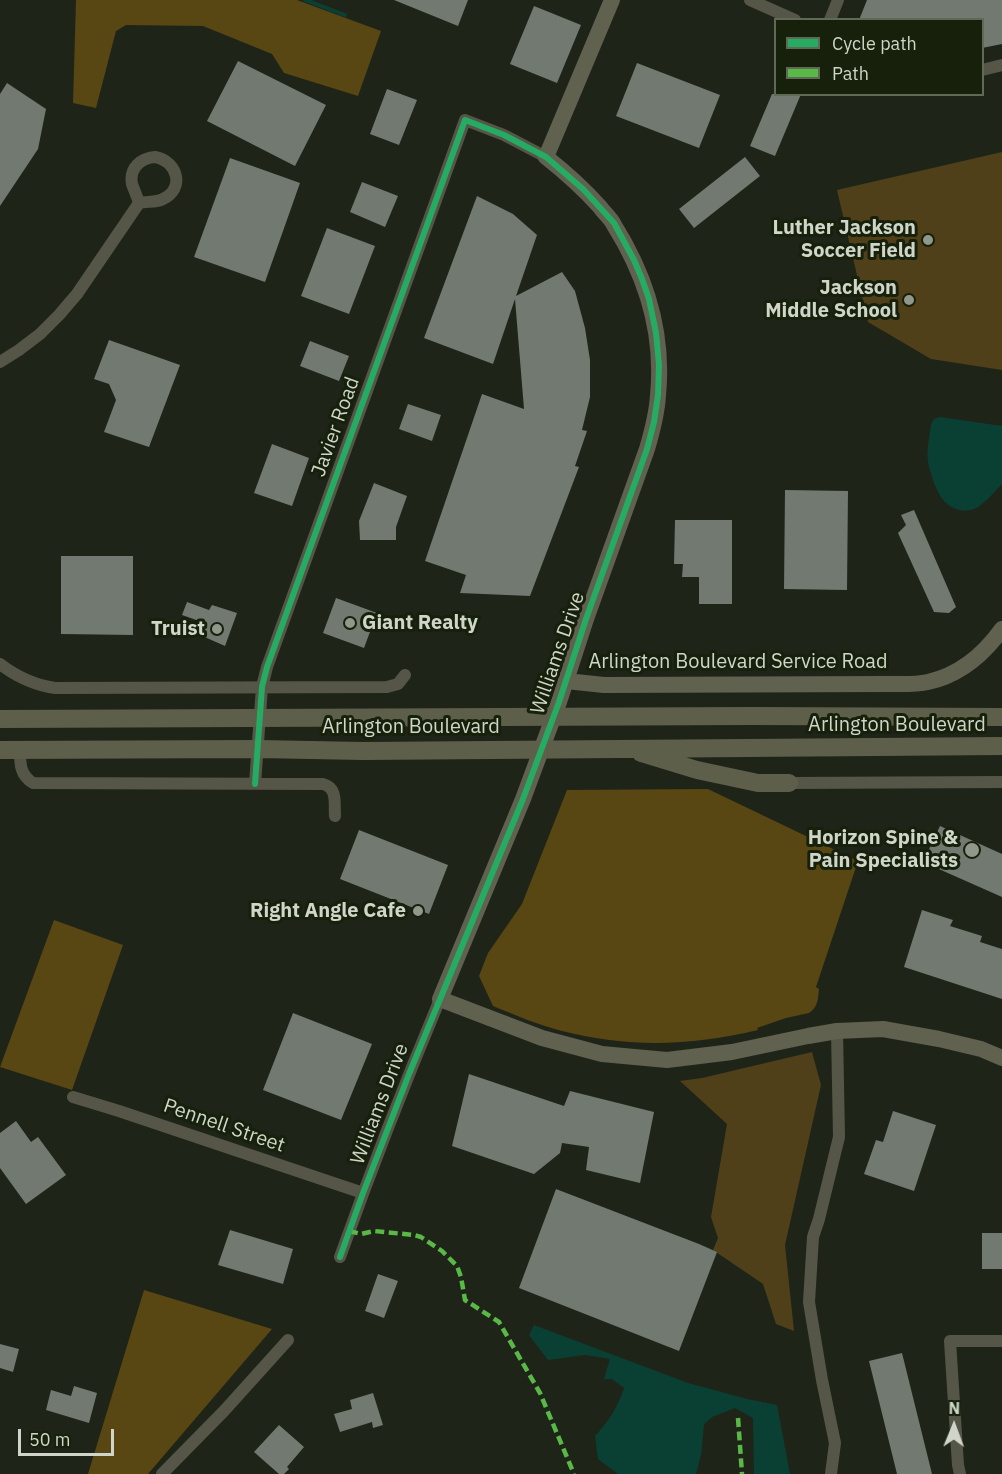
<!DOCTYPE html>
<html>
<head>
<meta charset="utf-8">
<style>
  body { margin:0 }
  #map { position:relative; width:1002px; height:1474px; overflow:hidden; background:#1f2419; font-family:"IBM Plex Sans",sans-serif }
  canvas { display:block }
  .legend { position:absolute; left:774px; top:18px; width:210px; height:78px; box-sizing:border-box; background:#16200a; border:2px solid #606956; margin:0; padding:8px 10px; list-style:none; font-size:18px; color:#cfd6c9 }
  .legend li { display:flex; align-items:center; gap:12px; height:30px }
  .legend b { width:30px; border:2px solid #606956 }
  .north { position:absolute; left:924px; top:1396px; width:60px; height:60px; -webkit-text-stroke:4px #16200a; paint-order:stroke; rotate:1deg; font-size:16px; font-weight:700; line-height:24px; text-align:center; color:#cfd6c9 }
  .north::after { content:''; display:block; margin:auto; width:21px; height:27px; background:#cfd6c9; clip-path:polygon(50% 0,100% 100%,50% 72%,0 100%) }
  .scale { position:absolute; left:18px; top:1429px; width:96px; height:27px; box-sizing:border-box; border:3px solid #cfd6c9; border-top:0; padding-left:8px; font-size:18px; line-height:21px; white-space:nowrap; color:#cfd6c9; -webkit-text-stroke:4px #16200a; paint-order:stroke }
</style>
</head>
<body>
<div id="map">
<canvas width="1002" height="1474"></canvas>
<ul class="legend">
<li><b style="height:8px;background:#26ab63"></b>Cycle path</li>
<li><b style="height:8px;background:#58b947"></b>Path</li>
</ul>
<div class="north">N</div>
<div class="scale">50 m</div>
</div>
<script>
const ctx = document.querySelector('canvas').getContext('2d');
ctx.lineJoin = 'round';
function fillPath(path, color) {
  ctx.fillStyle = color;
  ctx.fill(path, 'evenodd');
}
function stroke(path, color, width, dash) {
  ctx.strokeStyle = color;
  ctx.lineWidth = width;
  ctx.lineCap = dash ? 'butt' : 'round';
  ctx.setLineDash(dash || []);
  ctx.stroke(path);
}
function label(font, color, halo, rows, align = 'center') {
  ctx.font = font + ' "IBM Plex Sans",sans-serif';
  ctx.lineWidth = 6;
  ctx.setLineDash([]);
  ctx.textBaseline = 'middle';
  ctx.strokeStyle = halo;
  ctx.fillStyle = color;
  for (const [text, x, y, turn = 0] of rows) {
    ctx.save();
    ctx.translate(x, y);
    ctx.rotate((+turn || 0) * Math.PI / 180);
    ctx.textAlign = isNaN(turn) ? turn : align;
    if (halo) ctx.strokeText(text, 0, 0);
    ctx.fillText(text, 0, 0);
    ctx.restore();
  }
}
fillPath(new Path2D(`
  M 1002,152 L 1002,370 L 931,359 L 868,322 L 837,190 Z
  M 812,1052 L 821,1085 L 785,1245 L 794,1331 L 776,1324 L 763,1284 L 713,1250 L 718,1238 L 711,1217 L 727,1124 L 680,1081 L 702,1078 Z`), '#4f4019');
fillPath(new Path2D(`
  M 76,0 L 297,0 L 381,31 L 358,96 L 284,73 L 272,54 L 203,26 L 126,25 L 116,31 L 96,108 L 73,103 Z
  M 708,789 L 858,861 L 816,987 L 819,989 C 818,999 818,1007 809,1013 L 786,1018 L 757,1028 L 758,1030 C 691,1046 629,1048 562,1031 C 538,1025 515,1015 493,1006 L 479,976 L 488,953 L 522,904 L 567,790 Z
  M 54,920 L 123,945 L 72,1090 L 0,1067 Z
  M 144,1290 L 272,1329 L 148,1474 L 88,1474 Z`), '#584613');
fillPath(new Path2D(`
  M 940,417 L 1002,426 L 1002,484 C 995,491 987,501 978,507 C 967,514 952,510 944,501 C 937,493 929,471 928,461 C 926,450 930,436 931,424 L 934,419 Z
  M 534,1325 L 688,1383 L 747,1399 L 777,1405 L 790,1474 L 754,1474 L 753,1418 L 735,1408 L 712,1417 L 704,1424 L 701,1455 L 696,1474 L 618,1474 L 598,1459 L 595,1436 C 608,1422 618,1407 624,1388 L 612,1379 L 604,1379 L 610,1359 L 585,1355 L 548,1360 L 529,1335 Z`), '#0a4033');
stroke(new Path2D(`
  M 305,0 L 345,15`), '#0a4033', 4);
fillPath(new Path2D(`
  M 394,0 L 468,0 L 458,26 Z
  M 867,0 L 1002,0 L 1002,44 L 982,48 L 982,20 L 859,20 Z
  M 534,6 L 581,25 L 557,83 L 510,64 Z
  M 238,61 L 326,105 L 295,166 L 207,121 Z
  M 637,63 L 720,95 L 699,148 L 616,116 Z
  M 7,83 L 46,109 L 38,149 L 0,206 L 0,94 Z
  M 387,89 L 417,100 L 399,145 L 370,134 Z
  M 772,94 L 801,94 L 775,156 L 750,146 Z
  M 745,157 L 760,176 L 694,228 L 679,209 Z
  M 230,158 L 300,183 L 265,282 L 194,257 Z
  M 362,182 L 398,196 L 385,227 L 350,212 Z
  M 477,196 L 513,214 L 537,235 L 516,296 L 562,272 L 575,291 L 585,328 L 590,360 L 590,397 L 582,430 L 587,431 L 575,466 L 579,467 L 530,596 L 460,593 L 466,575 L 425,561 L 482,394 L 524,409 L 515,299 L 493,364 L 424,338 Z
  M 327,228 L 375,246 L 349,314 L 301,296 Z
  M 109,340 L 180,365 L 149,447 L 104,432 L 116,400 L 109,384 L 94,379 Z
  M 310,341 L 349,356 L 339,381 L 300,366 Z
  M 408,404 L 441,415 L 432,441 L 399,429 Z
  M 272,444 L 309,458 L 292,506 L 254,493 Z
  M 374,483 L 407,496 L 396,527 L 396,540 L 360,540 L 359,521 Z
  M 785,490 L 848,491 L 847,590 L 784,589 Z
  M 914,510 L 956,607 L 949,613 L 934,612 L 898,533 L 906,525 L 901,515 Z
  M 675,520 L 732,520 L 732,604 L 699,604 L 699,577 L 682,577 L 683,564 L 674,564 Z
  M 61,556 L 133,556 L 133,635 L 61,634 Z
  M 336,598 L 377,613 L 364,648 L 323,633 Z
  M 187,602 L 209,610 L 212,605 L 237,613 L 225,646 L 200,635 L 205,623 L 182,615 Z
  M 940,826 L 1002,854 L 1002,897 L 923,862 Z
  M 359,830 L 448,865 L 429,914 L 340,879 Z
  M 922,910 L 953,920 L 950,926 L 982,936 L 980,942 L 1002,949 L 1002,999 L 904,967 Z
  M 293,1013 L 372,1044 L 341,1120 L 263,1090 Z
  M 469,1074 L 564,1106 L 570,1091 L 654,1112 L 640,1183 L 586,1170 L 589,1147 L 562,1143 L 560,1153 L 534,1174 L 452,1146 Z
  M 893,1111 L 936,1125 L 914,1191 L 864,1174 L 876,1140 L 883,1142 Z
  M 16,1121 L 31,1142 L 38,1137 L 66,1175 L 26,1204 L 0,1168 L 0,1133 Z
  M 556,1189 L 699,1244 L 717,1252 L 679,1351 L 519,1288 Z
  M 230,1230 L 293,1249 L 283,1284 L 218,1265 Z
  M 982,1233 L 1002,1233 L 1002,1269 L 982,1269 Z
  M 378,1274 L 398,1281 L 384,1318 L 365,1311 Z
  M 0,1344 L 19,1349 L 13,1372 L 0,1368 Z
  M 902,1353 L 932,1474 L 897,1474 L 869,1361 Z
  M 74,1386 L 97,1393 L 89,1423 L 46,1410 L 51,1390 L 71,1396 Z
  M 373,1393 L 383,1425 L 373,1428 L 372,1422 L 340,1432 L 334,1414 L 352,1409 L 350,1400 Z
  M 279,1425 L 304,1447 L 287,1467 L 289,1469 L 284,1474 L 279,1474 L 254,1452 Z`), '#727970');
stroke(new Path2D(`
  M 750,0 L 795,20
  M 830,20 L 838,0
  M 982,70 L 1002,65
  M 155,157 C 178,161 185,189 163,199 C 156,203 147,201 139,203 C 137,196 134,190 132,184 C 129,168 141,158 155,157 Z
  M 0,362 L 19,350 L 40,334 L 59,315 L 77,294 L 139,203
  M 0,664 C 17,677 34,685 55,688 L 387,687 L 398,684 L 405,675
  M 20,750 C 20,764 20,775 33,783 L 323,784 C 338,788 334,803 335,816
  M 789,783 L 1002,782
  M 255,784 L 262,687 L 267,667 L 465,120 L 504,135 L 546,157
  M 73,1097 L 119,1111 L 363,1193
  M 340,1257 C 371,1170 404,1085 440,999
  M 162,1474 L 224,1411 L 288,1340
  M 831,1474 L 835,1443 L 822,1380 L 809,1302 L 813,1237 L 819,1219 L 839,1137 L 837,1031
  M 960,1474 L 958,1465 L 950,1341 L 1002,1341`), '#565648', 12);
stroke(new Path2D(`
  M 612,0 L 546,157 C 565,172 583,188 600,207 C 604,213 611,218 614,225 C 646,276 664,334 658,395 C 657,414 652,432 647,449 L 586,619 L 559,702 L 523,799 L 440,999 L 542,1038 L 602,1054 L 667,1060 L 732,1052 L 808,1036 L 837,1031 L 883,1029 L 939,1039 L 981,1049 L 1002,1058
  M 566,681 L 604,685 L 886,684 C 900,684 915,685 928,682 C 960,675 984,654 1002,629`), '#60614f', 16);
stroke(new Path2D(`
  M 0,719 L 753,716 L 1002,717
  M 0,750 L 258,749 L 363,751 L 1002,746
  M 641,753 L 697,770 L 758,783 L 789,783`), '#5e5f4b', 18);
stroke(new Path2D(`
  M 349,1231 L 361,1234 L 374,1231 L 414,1235 L 421,1237 L 442,1251 L 457,1266 L 461,1277 L 465,1300 L 499,1322 L 540,1393 L 574,1474
  M 738,1418 L 742,1474`), '#58b947', 4.5, [9, 4.5]);
stroke(new Path2D(`
  M 255,784 L 262,687 L 267,667 L 465,120 L 504,135 L 546,157 L 583,189 L 614,223 L 634,260 L 642,279 L 649,299 L 656,333 L 659,365 L 658,395 L 654,422 L 647,449 L 586,619 L 559,702 L 523,799 L 409,1074 L 363,1193 L 340,1257`), '#26ab63', 6);
for (const [x, y, r, color] of [
  [928,240,6,"#91988b"],
  [909,300,6,"#91988b"],
  [350,623,6,"#91988b"],
  [217,629,6,"#91988b"],
  [972,850,8,"#91988b"],
  [418,911,6,"#91988b"]
]) {
  const dot = new Path2D();
  dot.arc(x, y, r, 0, 2 * Math.PI);
  ctx.fillStyle = color;
  ctx.fill(dot);
  stroke(dot, '#16200a', 2);
}
label('bold 20px', '#cfd6c9', '#16200a', [
  ["Luther Jackson",916,228],
  ["Soccer Field",916,251],
  ["Jackson",897,288],
  ["Middle School",897,311],
  ["Giant Realty",362,623,"left"],
  ["Truist",205,629],
  ["Horizon Spine &",958,838],
  ["Pain Specialists",958,861],
  ["Right Angle Cafe",406,911]
], 'right');
label('20px', '#cfd6c9', '#16200a', [
  ["Javier Road",336,427,-70],
  ["Williams Drive",558,653,-71],
  ["Arlington Boulevard Service Road",738,662],
  ["Arlington Boulevard",897,725],
  ["Arlington Boulevard",411,727],
  ["Williams Drive",380,1104,-69],
  ["Pennell Street",224,1126,19]
]);
</script>
</body>
</html>
